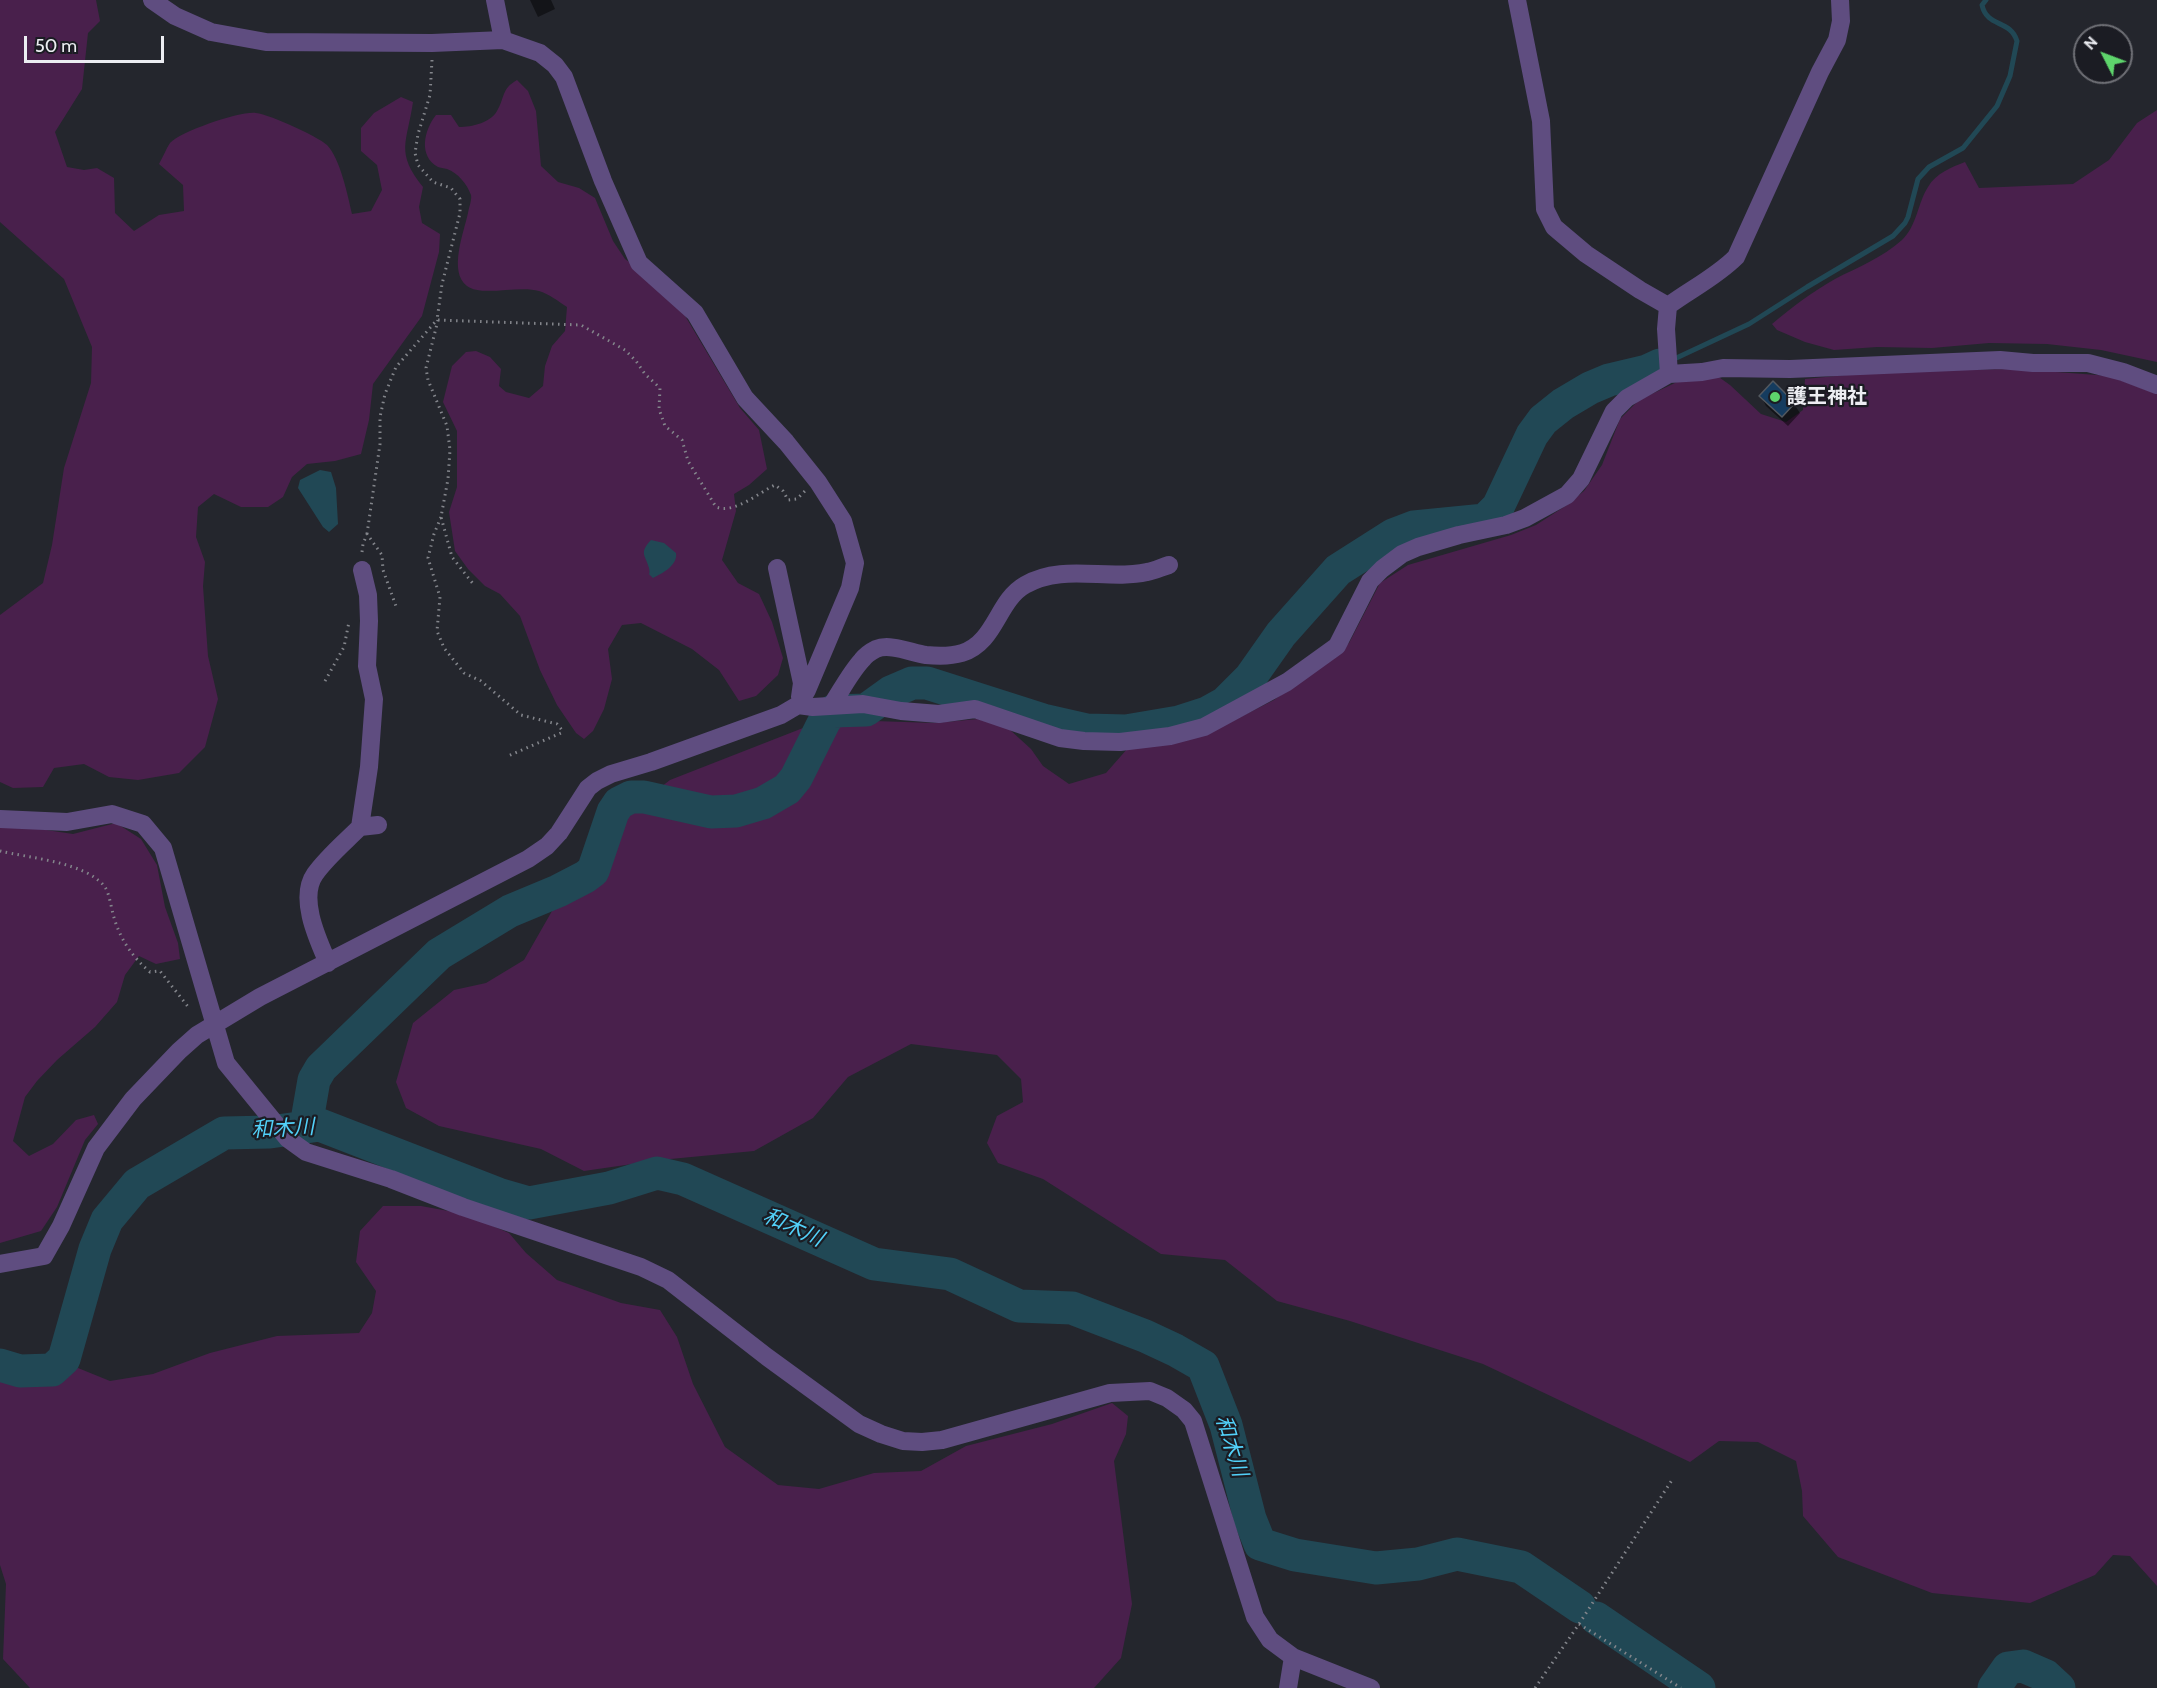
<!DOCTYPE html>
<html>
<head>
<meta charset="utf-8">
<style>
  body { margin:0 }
  #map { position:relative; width:2157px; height:1688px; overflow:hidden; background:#24262d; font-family:Cabin,sans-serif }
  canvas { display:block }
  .north { position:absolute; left:2073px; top:24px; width:60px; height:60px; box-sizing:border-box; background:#1b1c23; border:2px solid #6f7076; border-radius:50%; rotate:312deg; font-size:16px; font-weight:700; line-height:24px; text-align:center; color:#ecedf2 }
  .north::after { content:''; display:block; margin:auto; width:21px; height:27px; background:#5ed56c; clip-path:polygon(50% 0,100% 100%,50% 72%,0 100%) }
  .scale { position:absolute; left:24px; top:36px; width:140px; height:27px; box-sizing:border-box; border:3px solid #ecedf2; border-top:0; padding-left:8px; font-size:18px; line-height:21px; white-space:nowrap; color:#ecedf2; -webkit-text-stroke:4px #1b1c23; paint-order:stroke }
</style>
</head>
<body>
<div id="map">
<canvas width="2157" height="1688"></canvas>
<div class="north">N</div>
<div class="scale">50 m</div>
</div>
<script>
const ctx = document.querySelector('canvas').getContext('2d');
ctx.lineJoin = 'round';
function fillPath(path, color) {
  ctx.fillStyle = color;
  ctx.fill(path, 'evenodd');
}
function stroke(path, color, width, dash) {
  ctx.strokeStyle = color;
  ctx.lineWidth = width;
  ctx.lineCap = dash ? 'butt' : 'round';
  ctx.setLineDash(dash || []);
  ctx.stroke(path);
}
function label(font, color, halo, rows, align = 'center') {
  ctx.font = font + ' Cabin,"Noto Sans JP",sans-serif';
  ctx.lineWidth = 4.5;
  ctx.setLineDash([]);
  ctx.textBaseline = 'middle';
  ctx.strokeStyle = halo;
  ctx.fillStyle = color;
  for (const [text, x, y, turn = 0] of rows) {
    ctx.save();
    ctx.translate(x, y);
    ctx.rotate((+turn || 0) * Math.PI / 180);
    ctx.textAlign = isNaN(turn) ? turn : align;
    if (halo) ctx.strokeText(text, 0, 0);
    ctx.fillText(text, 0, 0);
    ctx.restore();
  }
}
fillPath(new Path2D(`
  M 0,0 L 96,0 L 100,21 L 88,33 L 82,89 L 55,132 L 67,167 L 84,170 L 97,168 L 114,178 L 115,213 L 134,231 L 159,215 L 184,211 L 183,185 L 159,164 C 163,157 166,149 170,143 C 182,131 240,111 256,113 C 271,115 317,136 327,145 C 340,158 348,196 352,214 L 371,211 L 382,190 L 377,165 L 361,151 L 361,128 L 374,113 L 401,97 L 413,102 C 407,143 395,152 423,187 L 419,207 L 422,223 L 440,234 L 439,252 L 422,316 L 373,384 L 369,420 L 361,454 L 335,461 L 307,464 L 292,477 L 283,497 L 268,507 L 241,507 L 214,494 L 198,507 L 196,537 L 205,562 L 203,586 L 208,656 L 218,699 L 205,747 L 179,773 L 138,780 L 109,777 L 84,764 L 54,768 L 43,787 L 13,788 L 0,782 L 0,615 L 43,583 L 52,545 L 64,468 L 91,383 L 92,347 L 64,279 L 0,222 Z
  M 517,80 L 528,91 L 536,111 L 541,166 L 558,182 L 579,188 L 595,198 L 613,241 L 625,259 L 642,271 L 684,314 L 740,408 L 759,430 L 767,469 L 749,485 L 734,494 L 736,511 L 722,560 L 738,583 L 759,594 L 772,622 L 783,658 L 778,675 L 756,696 L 739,701 L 719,670 L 692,649 L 641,623 L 622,625 L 608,649 L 612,679 L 604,709 L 593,731 L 584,739 L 576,733 L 557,705 L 540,670 L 520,616 L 500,594 L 485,586 L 468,569 L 455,551 L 449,512 L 457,487 L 457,431 L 443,402 L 452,366 L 466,352 L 476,351 L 490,357 L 501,369 L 499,386 L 506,392 L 529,398 L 543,386 L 545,366 L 552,346 L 565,331 L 567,307 C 558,301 549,294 539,291 C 519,285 481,297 467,286 C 448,272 464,232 468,213 C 469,207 472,200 471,195 C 467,184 458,173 447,169 C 444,168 440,168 438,167 C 418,156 424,130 436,115 L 451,115 L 459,127 C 472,127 490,123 497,111 C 505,98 501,89 517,80 Z
  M 2157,110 L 2157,362 L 2101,350 L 2047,344 L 1989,343 L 1932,348 L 1877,347 L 1834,350 L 1805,342 L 1777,330 L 1772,324 C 1792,307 1812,292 1835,279 C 1858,267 1882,258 1902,240 C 1917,226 1918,202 1928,187 C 1936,173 1952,167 1965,162 L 1979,188 L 2073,184 L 2109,160 L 2137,123 Z
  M 2016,369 L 2110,376 L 2157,394 L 2157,1586 L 2130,1556 L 2113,1555 L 2095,1575 L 2030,1603 L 1932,1593 L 1838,1557 L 1803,1516 L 1802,1491 L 1796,1461 L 1758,1442 L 1719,1441 L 1690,1462 L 1483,1364 L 1350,1321 L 1277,1301 L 1225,1260 L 1161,1254 L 1043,1179 L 998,1163 L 987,1143 L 997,1116 L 1023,1102 L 1021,1079 L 997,1055 L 911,1044 L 848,1077 L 813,1118 L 754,1151 L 660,1160 L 584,1171 L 541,1149 L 439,1126 L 406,1108 L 396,1082 L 413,1023 L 454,990 L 486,983 L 524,960 L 556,904 L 625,815 L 670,780 L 803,728 L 874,721 L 935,723 L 978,719 L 1009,729 L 1031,749 L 1043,766 L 1069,784 L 1106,773 L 1128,748 L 1205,735 L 1274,700 L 1349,643 L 1380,583 L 1408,565 L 1511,535 L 1536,525 L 1567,505 L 1584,491 L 1602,465 L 1620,419 L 1639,400 L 1677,382 L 1716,375 L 1730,385 L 1761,414 L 1786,422 L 1803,410 L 1805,379 L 1886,371 Z
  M 116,823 L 141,839 L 157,865 L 165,907 L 178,943 L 180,959 L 156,964 L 139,956 L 125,975 L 117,1002 L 95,1027 L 57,1060 L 37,1081 L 25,1097 L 13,1141 L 29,1156 L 53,1144 L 76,1120 L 94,1115 L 98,1124 L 85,1140 L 57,1207 L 41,1231 L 0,1243 L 0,827 L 33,828 L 73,834 Z
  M 383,1206 L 421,1206 L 465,1214 L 509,1233 L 526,1253 L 557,1280 L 621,1303 L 660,1310 L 677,1337 L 693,1384 L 725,1447 L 778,1485 L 819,1489 L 874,1473 L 921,1471 L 966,1446 L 1052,1424 L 1112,1403 L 1128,1416 L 1126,1434 L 1114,1461 L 1132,1604 L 1121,1658 L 1094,1688 L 30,1688 L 3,1659 L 6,1584 L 0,1565 L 0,1376 L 23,1384 L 78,1368 L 110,1381 L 153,1374 L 210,1353 L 277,1336 L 359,1333 L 372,1313 L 376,1291 L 356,1262 L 360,1231 Z`), '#49204c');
fillPath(new Path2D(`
  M 320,470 L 331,472 L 336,488 L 338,524 L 329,532 L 323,527 L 298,488 L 300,480 Z
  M 651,540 L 664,543 L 676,553 C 678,565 663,573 653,578 C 646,571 651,578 649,568 C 645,554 639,553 651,540 Z`), '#214855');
fillPath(new Path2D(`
  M 530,0 L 551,0 L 555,9 L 538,17 Z
  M 1761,396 L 1794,404 L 1800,413 L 1788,426 L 1766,406 Z`), '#0007');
stroke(new Path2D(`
  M 1672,360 L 1749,324 L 1807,287 L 1893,236 L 1905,223 L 1908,217 L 1918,179 L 1929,167 L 1963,148 L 1997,106 L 2010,76 L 2017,41 C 2010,19 1987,28 1982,5 L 1986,0`), '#214855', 5);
stroke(new Path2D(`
  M 306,1126 L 314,1080 L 321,1068 L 439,954 L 510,911 L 558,891 L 585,877 L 593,871 L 613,812 L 619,803 L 631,797 L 644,797 L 711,812 L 736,811 L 763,803 L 787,789 L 796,778 L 825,720 L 833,711 L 866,710 L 891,692 L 912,683 L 927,683 L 1043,720 L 1087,730 L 1126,731 L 1179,722 L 1207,713 L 1225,703 L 1250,678 L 1281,634 L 1338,570 L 1393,535 L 1414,527 L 1485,520 L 1498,507 L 1532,435 L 1543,420 L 1563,404 L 1590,388 L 1609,380 L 1647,371 L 1660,365
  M 0,1365 L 20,1371 L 52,1370 L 64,1359 L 95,1249 L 107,1220 L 137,1184 L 224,1133 L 270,1132 L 320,1125 L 498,1194 L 529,1203 L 609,1188 L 657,1173 L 683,1179 L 874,1264 L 950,1274 L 1019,1306 L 1072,1308 L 1145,1336 L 1175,1350 L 1203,1366 L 1226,1425 L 1250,1519 L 1260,1544 L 1295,1555 L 1376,1568 L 1418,1564 L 1457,1554 L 1521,1567 L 1580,1607
  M 1596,1618 L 1699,1688
  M 1994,1688 L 2008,1668 L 2023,1666 L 2046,1676 L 2059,1688`), '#214855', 33);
const building = new Path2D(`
  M 1773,381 L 1795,403 L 1782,417 L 1759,396 Z`);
fillPath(building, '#153c5f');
stroke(building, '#52585f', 1.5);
stroke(new Path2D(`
  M 432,60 L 430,95 L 418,134 L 415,153 L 418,165 L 433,182 L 451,188 L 460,199 L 460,213 L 442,284 L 437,320 L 581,325 L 625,350 L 636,361 L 645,374 L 660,388 L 659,409 L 665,426 L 682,440 L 688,461 L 716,507 C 735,514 758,493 775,485 L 783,491 L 788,500 L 797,499 L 805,491
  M 438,320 L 426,368 L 428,380 L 447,426 L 450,450 L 448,479 L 441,517 L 452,557 L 474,585
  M 441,517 L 434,534 L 428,558 L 440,597 L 437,631 L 444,648 L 464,673 L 481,681 L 521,715 L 557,724 L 562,730 L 561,733 L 508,756
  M 367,534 L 380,444 L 380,417 L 385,394 L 396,367 L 436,321
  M 362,552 L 363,544 L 367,534 L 382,555 L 383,570 L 397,609
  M 325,681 L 344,647 L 349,622
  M 0,851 C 29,858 86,862 105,887 C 109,893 111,906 113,914 C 119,937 131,956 150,972 L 160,971 L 189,1008
  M 1579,1624 L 1681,1688
  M 1535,1688 L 1579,1624 L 1672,1480`), '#84868c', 3, [1.5, 4.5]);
stroke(new Path2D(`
  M 495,0 L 503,40
  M 1517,0 L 1541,121 L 1545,209 L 1554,227 L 1586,254 L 1640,290 L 1668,306 L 1666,329 L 1669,374
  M 1668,306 C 1691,289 1716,277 1736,257 L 1820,72 L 1837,40 L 1841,21 L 1840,0
  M 777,568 L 802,683 L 800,697
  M 798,705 L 813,707 L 863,704 L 901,711 L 939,714 L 975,709 L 1060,738 L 1084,741 L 1120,742 L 1170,736 L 1204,727 L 1287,682 L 1337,646 L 1370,581 L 1382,569 L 1402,554 L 1418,547 L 1459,535 L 1506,525 L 1525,518 L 1567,495 L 1581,479 L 1614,411 L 1627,398 L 1669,374 L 1702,372 L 1723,368 L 1790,369 L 2000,360 L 2033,363 L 2088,363 L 2123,372 L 2157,385
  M 831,706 C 841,691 850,673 862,660 C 865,656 872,651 876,649 C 890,643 912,653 926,655 C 936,656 952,656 962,653 C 996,642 997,601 1025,585 C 1063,563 1107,581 1147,572 C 1154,571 1162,567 1169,565
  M 0,819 L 67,822 L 112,814 L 143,824 L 163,848 L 226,1063 L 288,1139 L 306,1152 L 391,1179 L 463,1207 L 641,1267 L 668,1280 L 767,1357 L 859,1424 L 881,1434 L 903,1441 L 922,1442 L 942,1440 L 1110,1393 L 1150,1391 L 1167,1398 L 1184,1410 L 1193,1421 L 1255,1617 L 1270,1640 L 1293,1657 L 1371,1688
  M 360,827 L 369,767 L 374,699 L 367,666 L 369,621 L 368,595 L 362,570
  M 328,963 C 318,940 298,898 315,874 C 327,857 345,842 360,827 L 378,825
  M 0,1264 L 44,1256 L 61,1226 L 96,1148 L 133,1099 L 179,1051 L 197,1035 L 260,997 L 528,859 L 547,846 L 559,833 L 588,788 L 597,781 L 611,774 L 651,762 L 781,715 L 798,705 L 807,690 L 850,588 L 855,563 L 843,521 L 818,482 L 786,442 L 745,398 L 695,313 L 639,263 L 603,181 L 564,77 L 555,65 L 540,53 L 503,40 L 432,43 L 266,42 L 211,32 L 175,16 L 152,0
  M 1288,1688 L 1293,1657`), '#5f4d80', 18);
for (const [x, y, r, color] of [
  [1775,397,6,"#5ed56c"]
]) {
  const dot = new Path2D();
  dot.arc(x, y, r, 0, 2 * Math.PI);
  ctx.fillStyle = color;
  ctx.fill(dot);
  stroke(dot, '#1b1c23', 2);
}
label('bold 20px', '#ecedf2', '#1b1c23', [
  ["護王神社",1787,397]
], 'left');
label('italic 21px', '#52d1f9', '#1b1c23', [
  ["和木川",283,1129,-3],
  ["和木川",793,1228,24],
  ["和木川",1231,1446,73]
]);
</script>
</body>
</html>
